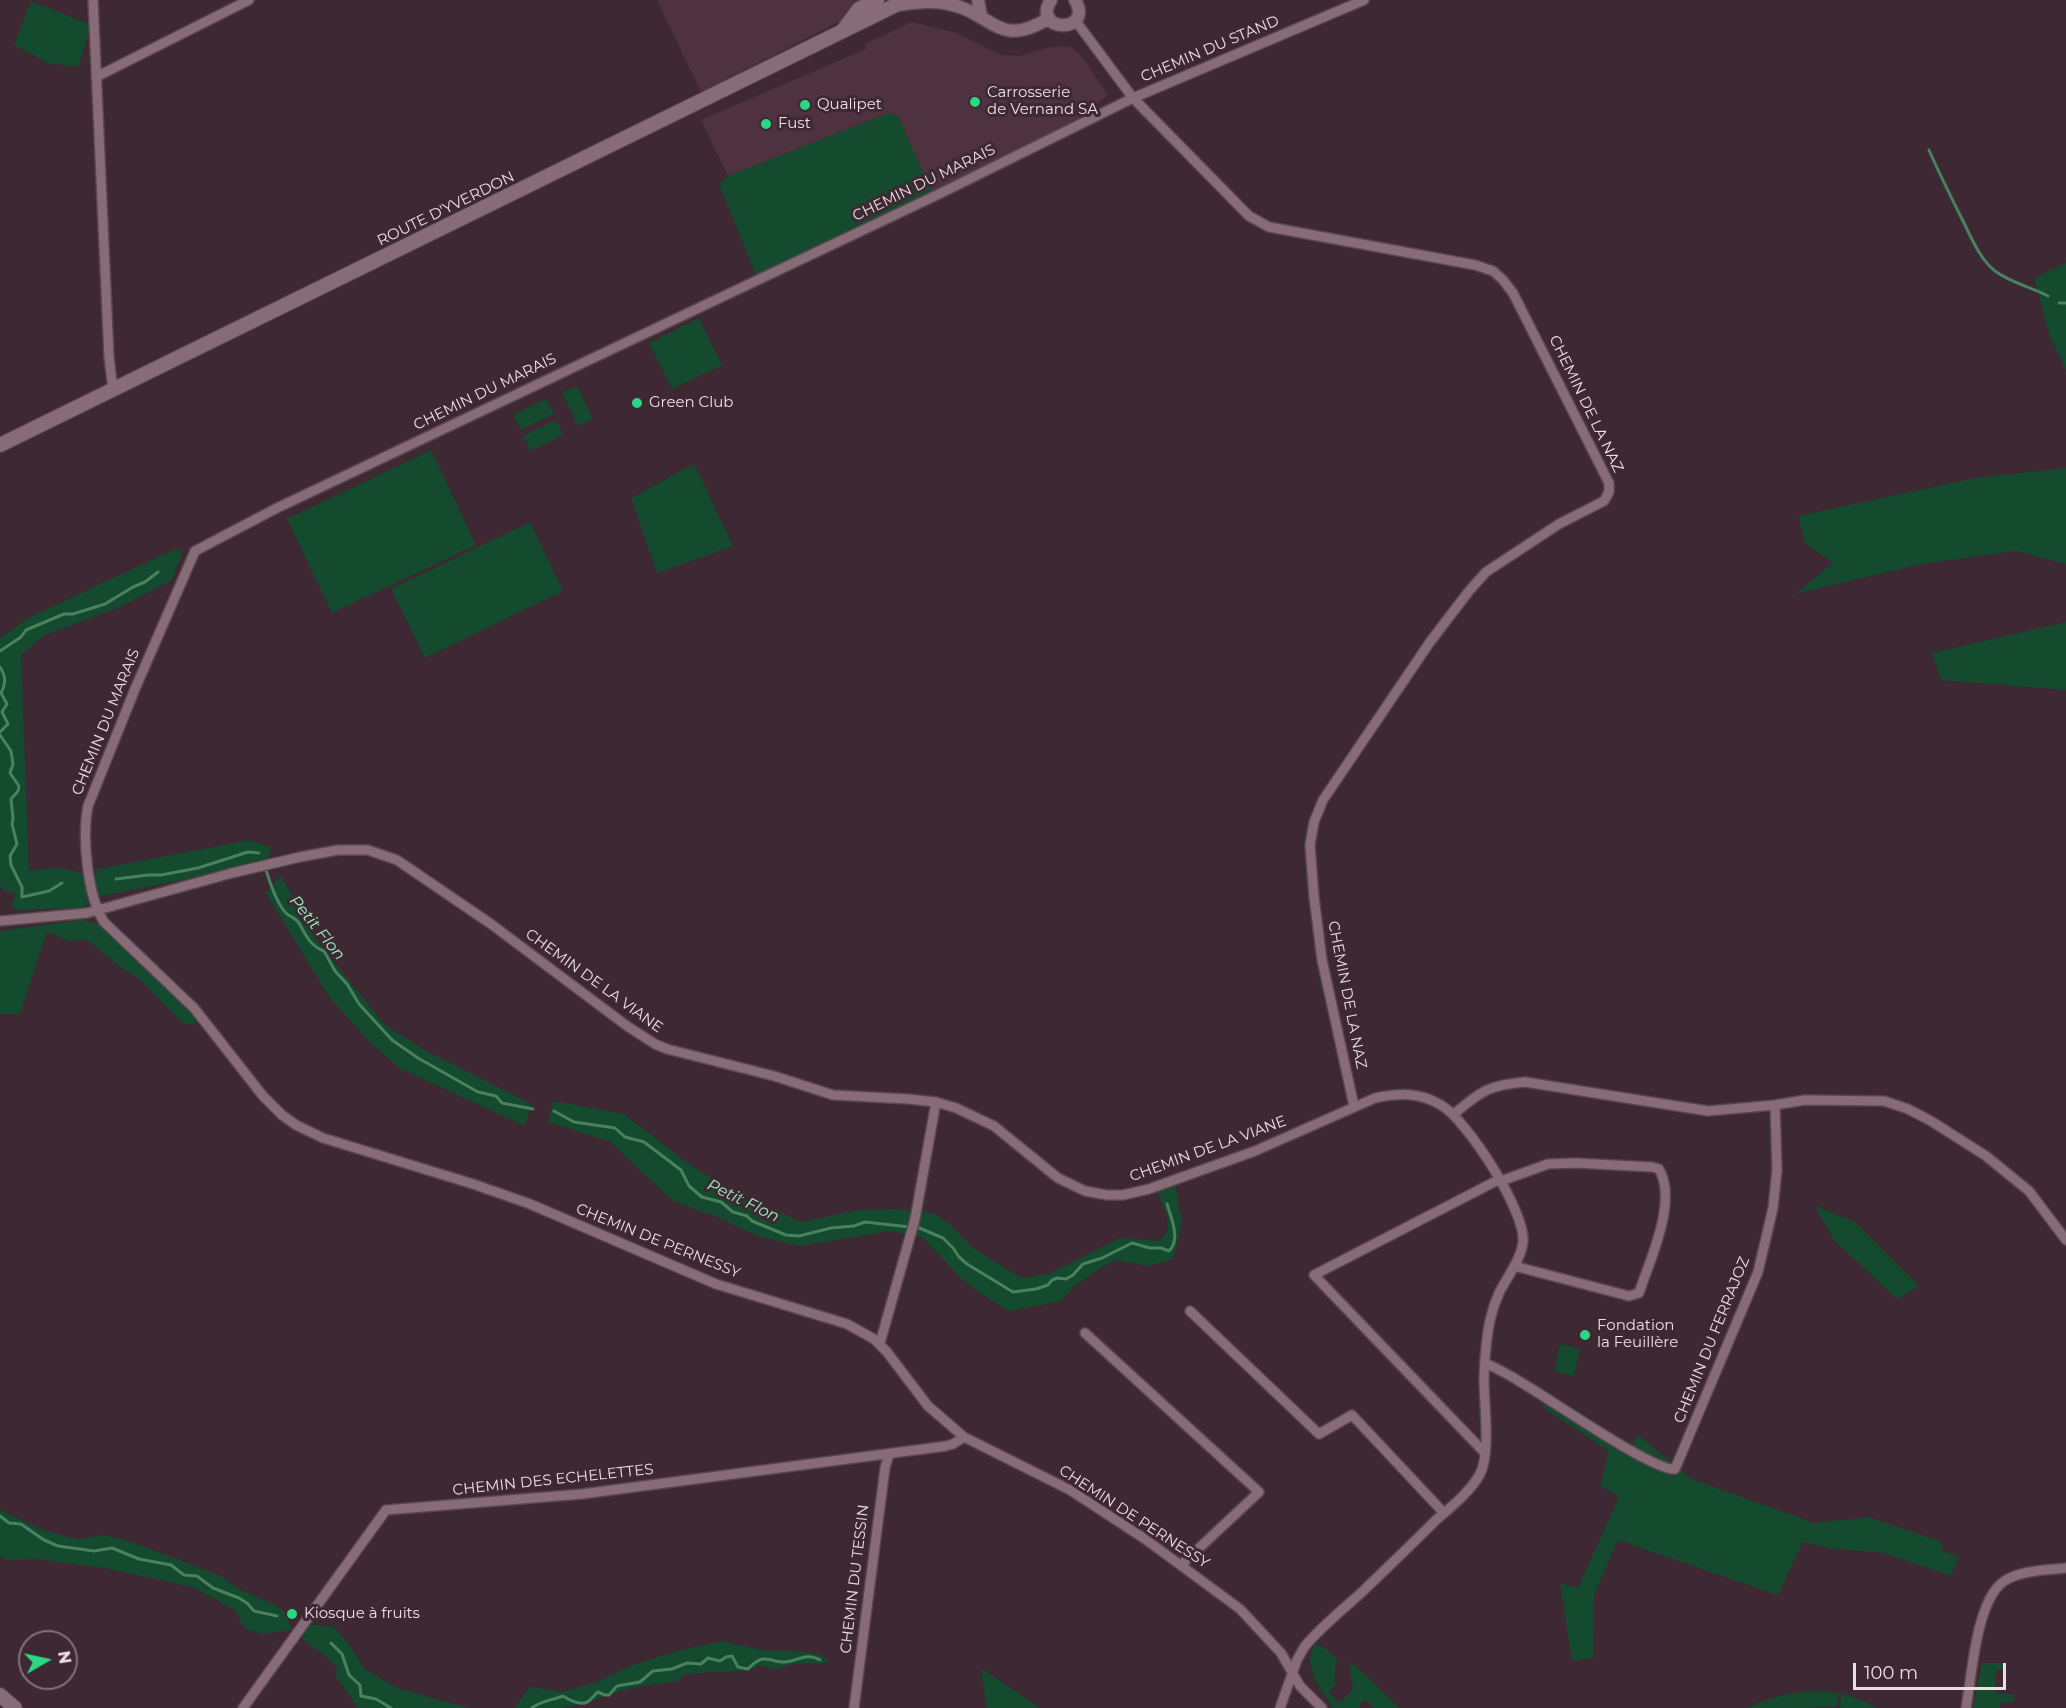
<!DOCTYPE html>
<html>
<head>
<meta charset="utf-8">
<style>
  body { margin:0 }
  #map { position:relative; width:2066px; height:1708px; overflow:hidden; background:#3e2833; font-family:Montserrat,sans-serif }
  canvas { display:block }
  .north { position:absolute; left:18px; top:1630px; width:60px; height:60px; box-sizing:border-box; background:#3e2833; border:2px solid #84717a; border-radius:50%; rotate:81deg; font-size:16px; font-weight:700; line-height:24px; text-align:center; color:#eddee4 }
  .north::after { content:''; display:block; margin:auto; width:21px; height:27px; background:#2ad884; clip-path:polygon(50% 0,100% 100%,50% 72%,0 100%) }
  .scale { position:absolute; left:1853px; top:1663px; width:153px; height:27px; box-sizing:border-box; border:3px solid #eddee4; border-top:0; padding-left:8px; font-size:18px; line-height:21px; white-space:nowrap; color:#eddee4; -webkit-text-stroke:4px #3e2833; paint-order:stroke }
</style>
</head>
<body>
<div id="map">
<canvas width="2066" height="1708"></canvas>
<div class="north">N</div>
<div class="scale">100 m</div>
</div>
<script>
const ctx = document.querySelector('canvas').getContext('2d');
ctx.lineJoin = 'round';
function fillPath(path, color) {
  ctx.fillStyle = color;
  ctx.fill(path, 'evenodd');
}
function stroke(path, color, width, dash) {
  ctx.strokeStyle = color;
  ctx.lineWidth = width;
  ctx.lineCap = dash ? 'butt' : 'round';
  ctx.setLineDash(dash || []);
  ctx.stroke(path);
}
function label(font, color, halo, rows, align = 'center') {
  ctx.font = font + ' Montserrat,sans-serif';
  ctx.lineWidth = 6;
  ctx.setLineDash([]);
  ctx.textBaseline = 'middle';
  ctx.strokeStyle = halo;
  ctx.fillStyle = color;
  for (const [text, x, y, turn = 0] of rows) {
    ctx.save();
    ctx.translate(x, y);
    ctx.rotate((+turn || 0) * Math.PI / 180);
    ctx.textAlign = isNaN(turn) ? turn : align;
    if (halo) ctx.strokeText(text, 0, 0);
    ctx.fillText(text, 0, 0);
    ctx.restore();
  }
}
fillPath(new Path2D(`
  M 657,0 L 870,0 L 844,19 L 701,92 Z
  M 912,22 L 954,32 L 1001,55 L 1020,56 L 1050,47 L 1070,46 L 1081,55 L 1108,95 L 1084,115 L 1046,137 L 932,192 L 898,116 L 889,113 L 728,176 L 701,120 L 866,49 L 865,44 Z`), '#4f3240');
fillPath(new Path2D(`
  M 31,1 L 91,25 L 78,67 L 48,63 L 14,45 Z
  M 889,113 L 898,116 L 932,192 L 756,275 L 719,184 L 728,176 Z
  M 2066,263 L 2066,370 L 2050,337 L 2034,278 Z
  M 699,318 L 722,365 L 672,389 L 649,343 Z
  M 577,386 L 593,419 L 578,426 L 562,393 Z
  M 546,399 L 554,414 L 521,430 L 513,415 Z
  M 556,420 L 563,435 L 531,451 L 523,436 Z
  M 431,450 L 476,545 L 332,613 L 287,519 Z
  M 694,464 L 733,546 L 657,573 L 631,498 Z
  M 2066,468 L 2066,564 L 2016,551 L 1921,564 L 1795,594 L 1833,563 L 1805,543 L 1798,516 L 1975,478 Z
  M 530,522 L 563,591 L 425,658 L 391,589 Z
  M 173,550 L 183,551 L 172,580 L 120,607 L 45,635 L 21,655 L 29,871 C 51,868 64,866 85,875 L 90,902 L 83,908 L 15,910 L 11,904 L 16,894 L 4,891 L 0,887 L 0,638 L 30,617 Z
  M 2066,622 L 2066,690 L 1941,680 L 1932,653 Z
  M 249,840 L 271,847 L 269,859 L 191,878 L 97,897 L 94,878 L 98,869 Z
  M 281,875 L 312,934 L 385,1025 L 428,1052 L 531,1104 L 525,1126 L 401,1069 L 373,1045 L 330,998 L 266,893 Z
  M 82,920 L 98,924 L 197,1018 L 194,1025 L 182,1023 L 142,981 L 119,966 L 87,940 L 69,941 L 47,932 L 20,1014 L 0,1014 L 0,931 Z
  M 553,1101 L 624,1114 L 688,1163 L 733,1192 L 802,1222 L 857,1210 L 896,1209 L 933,1213 L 949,1224 L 973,1248 L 1021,1278 L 1049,1274 L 1120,1238 L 1160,1241 L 1168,1231 L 1167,1216 L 1158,1192 L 1175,1185 L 1182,1223 L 1173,1259 L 1149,1266 L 1114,1260 L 1075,1285 L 1061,1301 L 1010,1311 L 981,1294 L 961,1278 L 922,1237 L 890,1231 L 800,1246 L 760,1237 L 717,1217 L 673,1201 L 609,1141 L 548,1122 Z
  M 1814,1205 L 1856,1223 L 1919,1286 L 1897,1299 L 1834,1240 Z
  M 1560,1344 L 1580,1349 L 1574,1376 L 1554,1371 Z
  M 1550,1396 L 1632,1447 L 1637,1434 L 1691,1479 L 1814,1523 L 1869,1517 L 1942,1542 L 1942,1551 L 1959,1556 L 1951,1576 L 1884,1553 L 1828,1548 L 1803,1542 L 1778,1595 L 1618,1540 L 1594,1595 L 1593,1658 L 1572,1661 L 1560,1583 L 1578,1588 L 1619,1497 L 1600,1485 L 1609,1451 L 1542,1407 Z
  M 0,1510 L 41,1529 L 60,1535 L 78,1539 L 104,1535 L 129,1541 L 193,1565 L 220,1576 L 241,1590 L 277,1606 L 286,1613 L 292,1630 L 263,1634 L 245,1629 L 235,1610 L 192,1587 L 105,1568 L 36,1559 L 6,1560 L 0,1556 Z
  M 305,1624 L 334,1627 L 351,1647 L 365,1670 L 400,1689 L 468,1708 L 358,1708 L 335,1675 L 338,1670 L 325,1655 L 297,1635 Z
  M 722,1641 L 762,1650 L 798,1651 L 822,1655 L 828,1663 L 791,1664 L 774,1670 L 760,1665 C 745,1673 734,1671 717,1672 C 706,1672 694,1674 682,1675 L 679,1681 L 635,1687 L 580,1704 L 561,1708 L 514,1708 L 530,1687 L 562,1692 L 594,1683 L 631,1666 L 677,1651 Z
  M 1314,1645 C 1322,1645 1335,1654 1338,1662 L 1335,1666 L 1336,1673 L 1334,1674 L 1336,1685 L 1329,1691 L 1338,1703 C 1363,1686 1348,1684 1350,1661 L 1400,1708 L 1374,1708 L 1365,1699 L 1358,1708 L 1333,1708 C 1322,1690 1302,1667 1314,1645 Z
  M 1982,1663 L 2003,1663 L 2003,1669 L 1996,1671 L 1995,1693 L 2014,1694 L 2014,1702 L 2001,1702 L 2000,1708 L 1973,1708 Z
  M 981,1668 L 1040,1708 L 987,1708 Z
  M 1820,1691 L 1839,1693 L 1837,1706 L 1809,1708 L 1747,1708 C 1771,1697 1793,1691 1820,1691 Z
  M 1841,1693 L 1864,1701 L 1877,1708 L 1840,1708 Z`), '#144a2d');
stroke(new Path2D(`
  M 1929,150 C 1939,173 1950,195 1961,217 C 1971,236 1978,257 1995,271 C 2011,283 2031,287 2048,296
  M 2059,303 L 2066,303
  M 0,651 L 21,637 L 26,630 L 64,614 L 73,614 L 105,604 L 133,587 L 145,582 L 158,572
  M 0,667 C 6,676 6,683 1,693 L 7,704 L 2,712 L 8,724 L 0,732
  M 0,735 L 11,751 L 13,764 L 10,773 L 19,786 L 18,791 L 11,799 L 13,818 L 12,824 L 17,844 L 10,856 L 11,865 L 22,887 L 22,897 L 49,891 L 62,883
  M 266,870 C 270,883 277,905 287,914 C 291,917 296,918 299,923 C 305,934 310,946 324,951 L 335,971 L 347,984 L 359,1004 L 392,1040 L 418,1058 L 478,1092 L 496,1096 L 502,1103 L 533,1109
  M 116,879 L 148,875 L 161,875 L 198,868 L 248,852 L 259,853
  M 554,1111 L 574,1122 L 615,1128 L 625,1137 L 644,1142 L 681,1170 L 689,1186 L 702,1197 L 721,1202 L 733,1212 L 747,1216 L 752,1221 L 786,1235 L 799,1236 L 831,1228 L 854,1226 L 865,1222 L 910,1227
  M 917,1227 L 943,1238 L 953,1248 L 959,1257 L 967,1264 L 1013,1292 L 1036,1289 L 1048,1285 L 1052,1280 L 1057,1278 L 1066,1279 L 1073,1275 L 1083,1264 L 1102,1258 L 1132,1243 L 1150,1248 L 1161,1248 L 1169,1251 C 1181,1239 1171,1218 1167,1204
  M 0,1516 L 9,1523 L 21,1524 L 44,1540 L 58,1546 L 94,1551 L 112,1548 L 139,1559 L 171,1565 L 184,1575 L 197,1576 L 213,1588 L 239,1598 L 247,1603 L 254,1611 L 277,1616
  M 331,1643 L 342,1654 L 349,1675 L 360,1685 L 361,1696 L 376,1699 L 391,1708
  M 532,1708 C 540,1701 553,1700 563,1696 C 571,1701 584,1708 591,1699 C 593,1697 595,1694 598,1692 L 605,1695 L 609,1695 L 617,1686 L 640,1682 L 653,1671 L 672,1669 L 687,1663 L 701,1664 L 708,1658 L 720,1661 L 726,1657 L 732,1656 L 738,1667 L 748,1669 C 752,1665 757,1659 764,1659 C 770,1659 777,1662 783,1662 C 795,1663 806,1651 820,1660`), '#48825f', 3);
const minor = new Path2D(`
  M 93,0 L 109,357 L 113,390
  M 1075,20 L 1133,98 L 1249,216 L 1269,227 L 1475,265 L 1493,271 L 1503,280 L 1513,293 L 1609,483 L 1609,492 L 1604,501 L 1559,524 L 1486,572 L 1469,591 L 1430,642 L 1323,800 L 1314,822 L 1310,845 L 1314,897 L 1322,960 L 1354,1106
  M 96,77 L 249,0
  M 0,921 L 87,913 L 232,873 L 300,857 L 338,850 L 368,850 L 397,860 L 491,924 L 627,1026 L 655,1044 L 667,1049 L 774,1076 L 833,1095 L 908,1099 L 936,1102 L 956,1108 L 994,1126 L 1058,1178 L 1085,1191 L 1107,1195 L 1123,1195 L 1149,1189 L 1255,1151 L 1375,1098 C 1399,1093 1419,1092 1441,1105 C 1466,1119 1526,1211 1523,1242 C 1521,1259 1508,1276 1500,1291 C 1491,1310 1488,1327 1486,1348 C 1485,1358 1484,1369 1484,1380 C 1484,1404 1491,1453 1480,1474 C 1470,1492 1451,1507 1436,1520 C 1411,1545 1386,1569 1361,1593 C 1342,1610 1321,1627 1305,1646 L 1297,1660 L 1280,1708
  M 1454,1114 C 1481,1091 1489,1085 1525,1082 L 1708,1111 L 1775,1105 L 1805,1100 L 1884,1101 L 1908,1109 L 1931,1121 L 1986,1156 L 2029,1191 L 2066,1240
  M 1501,1181 L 1548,1164 L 1575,1163 L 1652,1167 L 1659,1169 C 1678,1202 1650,1259 1639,1293 L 1629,1296 L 1514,1266
  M 1190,1311 L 1319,1434 L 1352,1415 L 1444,1513
  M 1085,1333 L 1259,1492 L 1181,1565
  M 880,1343 L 915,1219 L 936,1102
  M 1485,1363 C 1498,1369 1510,1375 1522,1383 C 1547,1397 1654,1472 1675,1469 L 1758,1272 L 1773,1208 L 1777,1170 L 1775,1105
  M 1485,1453 L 1314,1275 L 1500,1179
  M 243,1708 L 386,1510 L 582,1494 L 946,1446 L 953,1444 L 964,1437
  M 854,1708 L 885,1468 L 889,1454
  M 1322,1708 L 1300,1686 L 1281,1653 L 1240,1609 L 1145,1539 L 1070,1490 L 964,1437 L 928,1406 L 887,1352 L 874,1339 L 847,1324 L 716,1284 L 530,1204 L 473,1184 L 323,1138 L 296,1125 L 282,1115 L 263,1096 L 194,1008 L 104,922 C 87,895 82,837 88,806 L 135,689 L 195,551 L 277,508 L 939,194 L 1133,98 L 1364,0
  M 1966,1708 C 1972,1675 1976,1602 2003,1582 C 2019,1570 2047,1570 2066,1568`);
const tertiary = new Path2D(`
  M 978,0 L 981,16
  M 1051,0 C 1030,33 1095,34 1075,0
  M 897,5 C 914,3 932,0 949,4 C 993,13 999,50 1049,18`);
const secondary = new Path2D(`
  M 844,29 L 859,9 L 877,0
  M 0,445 L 906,0
  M 0,1695 L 15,1708`);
stroke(minor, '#58464f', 12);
stroke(tertiary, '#58464f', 15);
stroke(secondary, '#58464f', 16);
stroke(minor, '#876c78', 9);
stroke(tertiary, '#876c78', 12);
stroke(secondary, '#876c78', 14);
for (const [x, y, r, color] of [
  [975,102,6,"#2ad884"],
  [805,105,6,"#2ad884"],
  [766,124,6,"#2ad884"],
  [637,403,6,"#2ad884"],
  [1585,1335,6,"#2ad884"],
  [292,1614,6,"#2ad884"]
]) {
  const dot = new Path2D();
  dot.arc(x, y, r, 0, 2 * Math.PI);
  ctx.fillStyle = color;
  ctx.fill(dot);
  stroke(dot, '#3e2833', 2);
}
label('15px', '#eddee4', '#3e2833', [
  ["CHEMIN DU STAND",1210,49,-23],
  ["CHEMIN DU MARAIS",924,183,-26],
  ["ROUTE D'YVERDON",446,209,-26],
  ["CHEMIN DU MARAIS",485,392,-26],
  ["CHEMIN DE LA NAZ",1586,404,64],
  ["CHEMIN DU MARAIS",106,722,-68],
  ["CHEMIN DE LA VIANE",594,981,36],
  ["CHEMIN DE LA NAZ",1347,995,79],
  ["CHEMIN DE LA VIANE",1208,1149,-20],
  ["CHEMIN DE PERNESSY",658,1241,22],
  ["CHEMIN DU FERRAJOZ",1712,1340,-68],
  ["CHEMIN DES ECHELETTES",553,1480,-6],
  ["CHEMIN DE PERNESSY",1134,1517,33],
  ["CHEMIN DU TESSIN",855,1579,-83]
]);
label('15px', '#eddee4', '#3e2833', [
  ["Carrosserie",987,93],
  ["de Vernand SA",987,110],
  ["Qualipet",817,105],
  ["Fust",778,124],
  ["Green Club",649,403],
  ["Fondation",1597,1326],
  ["la Feuillère",1597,1343],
  ["Kiosque à fruits",304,1614]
], 'left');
label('italic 16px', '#9af1bb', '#3e2833', [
  ["Petit Flon",317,928,51],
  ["Petit Flon",743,1201,26]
]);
</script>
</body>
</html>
